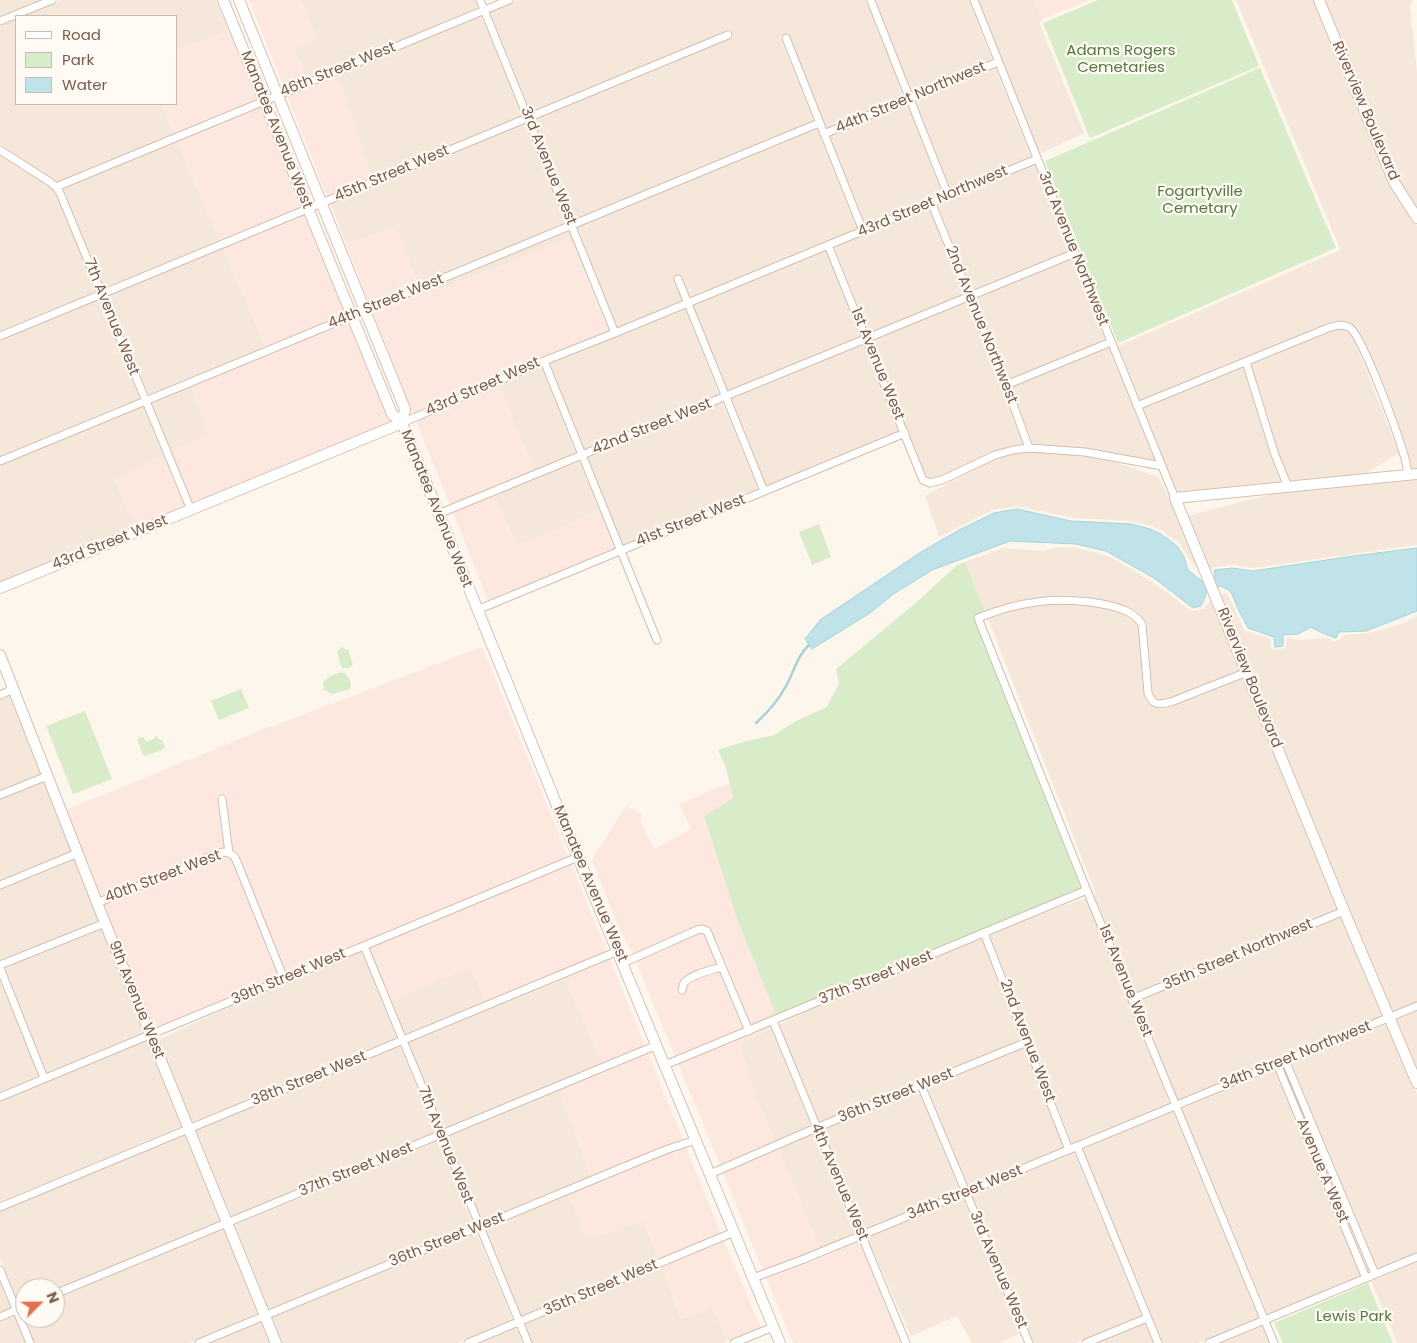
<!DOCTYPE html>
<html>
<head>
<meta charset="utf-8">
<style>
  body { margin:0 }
  #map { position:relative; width:1417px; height:1343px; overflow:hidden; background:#fdf6ec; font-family:Poppins,sans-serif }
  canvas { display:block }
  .legend { position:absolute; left:15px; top:15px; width:162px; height:90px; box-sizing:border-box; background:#fffaf3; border:1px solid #cabbb1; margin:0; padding:6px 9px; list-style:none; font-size:15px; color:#7a5c4d }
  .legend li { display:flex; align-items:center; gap:10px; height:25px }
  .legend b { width:25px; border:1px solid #cabbb1 }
  .north { position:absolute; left:15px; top:1278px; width:50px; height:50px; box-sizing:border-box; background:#fffaf3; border:1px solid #cabbb1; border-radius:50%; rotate:67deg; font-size:14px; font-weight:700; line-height:20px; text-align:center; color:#7a5c4d }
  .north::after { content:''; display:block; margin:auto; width:18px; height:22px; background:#e76f51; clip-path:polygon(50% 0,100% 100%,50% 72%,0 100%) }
</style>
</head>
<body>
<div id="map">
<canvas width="1417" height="1343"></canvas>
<ul class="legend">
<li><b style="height:6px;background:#fff"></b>Road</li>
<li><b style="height:14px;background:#d8ecc9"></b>Park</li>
<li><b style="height:14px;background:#bfe3e8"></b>Water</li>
</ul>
<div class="north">N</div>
</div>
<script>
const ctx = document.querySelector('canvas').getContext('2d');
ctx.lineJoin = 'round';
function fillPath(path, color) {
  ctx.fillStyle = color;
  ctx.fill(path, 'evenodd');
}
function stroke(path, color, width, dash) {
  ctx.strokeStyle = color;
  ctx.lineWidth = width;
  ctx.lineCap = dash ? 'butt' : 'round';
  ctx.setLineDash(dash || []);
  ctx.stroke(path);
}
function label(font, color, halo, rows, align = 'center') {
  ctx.font = font + ' Poppins,sans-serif';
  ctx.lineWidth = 4.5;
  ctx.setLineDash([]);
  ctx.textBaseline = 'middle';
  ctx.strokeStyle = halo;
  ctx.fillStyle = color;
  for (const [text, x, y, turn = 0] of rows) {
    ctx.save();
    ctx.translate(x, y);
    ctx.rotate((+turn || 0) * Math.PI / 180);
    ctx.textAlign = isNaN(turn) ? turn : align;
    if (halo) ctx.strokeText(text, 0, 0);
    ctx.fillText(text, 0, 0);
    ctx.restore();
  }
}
fillPath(new Path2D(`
  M 0,0 L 42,0 L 0,17 Z
  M 62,0 L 216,0 L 229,31 L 176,51 L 176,16 L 23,16 Z
  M 301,0 L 475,0 L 478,8 L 307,79 L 294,49 L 316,38 Z
  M 519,0 L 866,0 L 904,97 L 827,129 L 788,33 L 780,37 L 814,121 L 574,220 L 533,120 L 734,37 L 731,30 L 530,112 L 490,12 Z
  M 875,0 L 969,0 L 992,60 L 912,93 Z
  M 978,0 L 1034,0 L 1043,19 L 1040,21 L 1040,25 L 1084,133 L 1040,154 Z
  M 1236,0 L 1315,0 L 1390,184 L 1401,204 L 1417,226 L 1417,470 L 1412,471 L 1411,463 L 1401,432 L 1367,346 L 1358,330 L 1351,323 L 1345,321 L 1336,321 L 1326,324 L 1140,400 L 1118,346 L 1338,251 L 1340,249 Z
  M 1324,0 L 1413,0 L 1410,7 L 1417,72 L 1417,211 L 1398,180 Z
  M 481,16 L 522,116 L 372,178 L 337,75 Z
  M 16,19 L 16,104 L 162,104 L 174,134 L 57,182 L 0,144 L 0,26 Z
  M 995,67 L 1031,157 L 951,190 L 915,101 Z
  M 907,104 L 942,193 L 866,225 L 830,136 Z
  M 525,123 L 566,223 L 418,285 L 396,227 L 346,244 L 330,204 L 355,194 L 375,188 L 374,186 Z
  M 817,128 L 857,229 L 690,297 L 681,274 L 673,278 L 682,301 L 617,328 L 577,227 Z
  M 177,141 L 220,241 L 104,288 L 63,188 Z
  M 0,155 L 53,189 L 56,195 L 96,292 L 0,331 Z
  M 1034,164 L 1069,251 L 972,290 L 937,204 Z
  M 929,208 L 964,294 L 869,333 L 834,247 Z
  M 569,231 L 592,288 L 570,239 L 422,296 L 421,292 Z
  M 223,248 L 266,347 L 149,395 L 107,296 Z
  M 826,250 L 861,337 L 728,391 L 693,305 Z
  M 1072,258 L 1105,340 L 1008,380 L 975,298 Z
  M 99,299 L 140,399 L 0,457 L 0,340 Z
  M 967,301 L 1024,445 L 1012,446 L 994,451 L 941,476 L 931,479 L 927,477 L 924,472 L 872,341 Z
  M 685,308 L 719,395 L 585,450 L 549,363 Z
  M 1338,329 L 1344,330 L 1348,332 L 1354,340 L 1399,453 L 1365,474 L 1291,483 L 1279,454 L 1251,364 Z
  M 864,344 L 899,431 L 766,486 L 731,399 Z
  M 1108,347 L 1155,461 L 1086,448 L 1033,444 L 1011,387 Z
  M 541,366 L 576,454 L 534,471 L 499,385 Z
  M 1243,367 L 1271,457 L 1281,483 L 1178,494 L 1166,466 L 1167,463 L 1165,463 L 1143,408 Z
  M 191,387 L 209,435 L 171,451 L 152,403 Z
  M 722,402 L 758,489 L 623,545 L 588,458 Z
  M 143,406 L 163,455 L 115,480 L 137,528 L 0,584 L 0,465 Z
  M 1026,452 L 1051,452 L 1084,456 L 1112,461 L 1158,477 L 1178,516 L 1203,577 L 1189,558 L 1179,543 L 1163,531 L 1151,526 L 1132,521 L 1072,518 L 1017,506 L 992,510 L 939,537 L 925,496 L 988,462 L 1014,454 Z
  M 579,461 L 599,509 L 558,530 L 516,546 L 495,495 Z
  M 1417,478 L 1417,545 L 1253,568 L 1233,565 L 1214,567 L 1211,569 L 1211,574 L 1187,516 L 1281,492 Z
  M 1056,547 L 1075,548 L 1094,552 L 1114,559 L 1164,590 L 1191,611 L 1203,609 L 1212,599 L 1241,670 L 1170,698 L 1160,700 L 1154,697 L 1152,691 L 1147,623 L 1140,614 L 1128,607 L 1110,601 L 1072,595 L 1053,596 L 1016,601 L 985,611 L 965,562 L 1003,548 L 1044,551 Z
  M 1227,593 L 1245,631 L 1271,639 L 1271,648 L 1275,650 L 1285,649 L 1287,638 L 1301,640 L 1327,638 L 1335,641 L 1342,638 L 1343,635 L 1371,633 L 1402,624 L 1417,616 L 1417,1002 L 1391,1012 L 1220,594 Z
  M 1071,603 L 1107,609 L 1124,614 L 1134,621 L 1138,626 L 1144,694 L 1146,700 L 1153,706 L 1164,708 L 1173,706 L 1244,678 L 1339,909 L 1134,994 L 1094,895 L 1096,894 L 988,619 L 1017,609 L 1054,604 Z
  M 10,695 L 42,774 L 0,791 L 0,699 Z
  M 45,781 L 72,851 L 0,881 L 0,800 Z
  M 75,859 L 100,921 L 0,961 L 0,890 Z
  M 1086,898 L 1170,1104 L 1072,1144 L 990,935 L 1034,916 Z
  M 1342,916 L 1383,1016 L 1178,1101 L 1137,1001 Z
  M 103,929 L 145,1033 L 47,1073 L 5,968 Z
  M 982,938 L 1021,1040 L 819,1123 L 779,1025 L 802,1013 Z
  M 361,951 L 397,1038 L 191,1123 L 157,1040 L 265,991 Z
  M 470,966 L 486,1002 L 405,1035 L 391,1001 Z
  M 565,979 L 603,1064 L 444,1130 L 408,1042 Z
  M 0,980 L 39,1076 L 0,1093 Z
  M 1417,1010 L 1417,1072 L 1394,1020 Z
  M 1386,1023 L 1417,1094 L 1417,1252 L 1378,1269 L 1291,1062 Z
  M 771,1029 L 811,1126 L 775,1141 L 752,1088 L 739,1043 Z
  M 148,1040 L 183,1126 L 0,1202 L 0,1101 Z
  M 400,1046 L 436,1133 L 230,1219 L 194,1130 Z
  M 1024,1048 L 1064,1148 L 968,1187 L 927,1087 Z
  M 1274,1069 L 1361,1276 L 1268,1315 L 1181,1108 Z
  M 559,1090 L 591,1176 L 481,1221 L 447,1137 Z
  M 919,1091 L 960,1191 L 864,1230 L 822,1130 Z
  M 1173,1111 L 1259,1318 L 1198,1343 L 1163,1343 L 1082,1148 Z
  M 814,1133 L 855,1234 L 820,1249 L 778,1149 Z
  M 186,1134 L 221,1222 L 55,1290 L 55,1288 L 25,1288 L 25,1302 L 19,1305 L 0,1258 L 0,1211 Z
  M 439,1141 L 473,1225 L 267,1310 L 233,1226 Z
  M 1074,1152 L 1142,1316 L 1075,1343 L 1035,1343 L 1028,1329 L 971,1195 Z
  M 568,1194 L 587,1239 L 644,1221 L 659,1260 L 521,1317 L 484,1228 Z
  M 963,1198 L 1020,1333 L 1000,1343 L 972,1343 L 957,1316 L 911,1336 L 867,1237 Z
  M 224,1229 L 258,1313 L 189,1343 L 34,1343 L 22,1312 L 25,1311 L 25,1318 L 55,1318 L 55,1299 Z
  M 476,1232 L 513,1320 L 457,1343 L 280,1343 L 270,1317 Z
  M 1417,1261 L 1417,1343 L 1397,1343 L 1371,1281 Z
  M 662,1267 L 681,1319 L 713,1308 L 728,1341 L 723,1343 L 532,1343 L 524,1324 Z
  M 0,1282 L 11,1308 L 0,1312 Z
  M 14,1315 L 25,1343 L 0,1343 L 0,1321 Z
  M 262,1321 L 271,1343 L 209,1343 Z
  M 1145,1323 L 1153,1343 L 1096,1343 Z
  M 1262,1325 L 1270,1343 L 1219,1343 Z
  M 516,1328 L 523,1343 L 478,1343 Z`), '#f5e8da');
fillPath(new Path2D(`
  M 249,0 L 301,0 L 316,38 L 294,49 L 307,79 L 284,88 Z
  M 1034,0 L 1089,0 L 1043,19 Z
  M 229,31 L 257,99 L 174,134 L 162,104 L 176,104 L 176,51 Z
  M 337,75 L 372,178 L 327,197 L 287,96 Z
  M 261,107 L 303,207 L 220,241 L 177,141 Z
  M 306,214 L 346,314 L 246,356 L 266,346 L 223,248 Z
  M 396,227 L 418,285 L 370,305 L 346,244 Z
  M 570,238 L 609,331 L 538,359 L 413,414 L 373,312 L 421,292 L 423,296 Z
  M 349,322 L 391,423 L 193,504 L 171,451 L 209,435 L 191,387 Z
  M 499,385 L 534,471 L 450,505 L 416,421 Z
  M 163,455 L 185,508 L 137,528 L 115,479 Z
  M 495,495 L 516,546 L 558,530 L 599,509 L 615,548 L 488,601 L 453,512 Z
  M 482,647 L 568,856 L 286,974 L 241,860 L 238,854 L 233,849 L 226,795 L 217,796 L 224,848 L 214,850 L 100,897 L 66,810 L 257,732 Z
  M 730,783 L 733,798 L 704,816 L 737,919 L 776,1015 L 751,1025 L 726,962 L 710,928 L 703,925 L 696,926 L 633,954 L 621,933 L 592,860 L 626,806 L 641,814 L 640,821 L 654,849 L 691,829 L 679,804 Z
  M 223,856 L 231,859 L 233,864 L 278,977 L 153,1030 L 103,905 Z
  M 571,864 L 607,952 L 486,1002 L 470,967 L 391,1001 L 369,948 Z
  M 701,933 L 703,934 L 716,964 L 698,970 L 687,975 L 680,982 L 676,993 L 685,995 L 688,985 L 693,981 L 719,972 L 743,1029 L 675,1057 L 636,961 Z
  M 610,959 L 645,1046 L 603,1064 L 565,979 L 489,1009 Z
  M 770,1026 L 771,1029 L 739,1043 L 752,1088 L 775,1141 L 720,1165 L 678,1064 Z
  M 648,1053 L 683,1140 L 666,1145 L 591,1176 L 559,1090 Z
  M 686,1147 L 721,1234 L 659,1260 L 644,1221 L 587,1239 L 568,1194 L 669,1153 Z
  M 778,1149 L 820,1249 L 763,1271 L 723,1172 Z
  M 724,1241 L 761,1328 L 728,1341 L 713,1308 L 681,1319 L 662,1267 Z
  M 859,1241 L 901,1342 L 898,1343 L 793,1343 L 766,1278 L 824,1257 Z`), '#fde8e0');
fillPath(new Path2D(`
  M 1098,0 L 1232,0 L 1259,66 L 1090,138 L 1043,23 Z
  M 1260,68 L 1336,248 L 1118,343 L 1045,161 Z
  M 819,524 L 831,557 L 812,565 L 799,532 Z
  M 965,562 L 985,611 L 973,617 L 1081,888 L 776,1015 L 737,919 L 704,816 L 733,798 L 726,768 L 718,750 L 743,742 L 774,735 L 798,720 L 827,707 L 839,683 L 836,669 L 918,601 L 957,565 Z
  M 341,647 L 348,650 L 353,664 L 349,668 L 343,668 L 341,666 L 337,652 Z
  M 342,672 C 348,674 353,683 350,689 L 332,694 L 325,690 L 323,690 L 322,689 L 324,688 L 323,682 L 332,675 Z
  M 241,689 L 249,708 L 219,720 L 211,701 Z
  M 85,711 L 112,779 L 73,794 L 46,726 Z
  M 155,736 L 157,736 L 159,739 L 163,741 L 165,747 L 164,749 L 145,756 L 143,755 L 137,739 L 143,737 L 146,742 L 155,738 Z
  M 1368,1283 L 1393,1343 L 1283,1343 L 1274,1323 Z`), '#d8ecc9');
const water = new Path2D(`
  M 1017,509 L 1071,521 L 1131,524 L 1150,529 L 1161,534 L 1177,546 L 1184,557 L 1188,570 L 1203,582 L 1215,577 L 1214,570 L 1232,568 L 1253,571 L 1353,556 L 1417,548 L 1417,611 L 1366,631 L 1339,632 L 1336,638 L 1322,633 L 1311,627 L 1298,634 L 1283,635 L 1283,646 L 1275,647 L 1274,637 L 1248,628 L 1238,609 L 1232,594 L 1229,590 L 1220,586 L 1207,592 L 1201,606 L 1193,608 L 1154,578 L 1106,551 L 1076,544 L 1010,541 L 932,570 L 892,595 L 870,613 L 812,649 L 805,639 L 820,620 L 921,552 L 959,530 L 994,513 Z`);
fillPath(water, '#bfe3e8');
stroke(water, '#a5d3da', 1);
stroke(new Path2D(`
  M 756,723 C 768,712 778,701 786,686 C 794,672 797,656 809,645`), '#a5d3da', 2.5);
const street = new Path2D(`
  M 480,0 L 615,333
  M 974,0 L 1075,253 L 1175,498
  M 871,1 L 948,195
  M 0,21 L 52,0
  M 786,38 L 863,231
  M 824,134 L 998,62
  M 0,150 L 50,182 L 56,187 L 60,193 L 191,510
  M 56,187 L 509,0
  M 931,202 L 1006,385 L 1029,448
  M 828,245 L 923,480 L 930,483 L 942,480 L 995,455 L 1013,450 L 1029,448 L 1085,452 L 1162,466
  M 678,279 L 764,491
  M 0,336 L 728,35
  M 544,361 L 657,640
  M 1246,362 L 1275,455 L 1288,487
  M 1006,385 L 1111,342
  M 1137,406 L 1328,328 C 1335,326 1343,323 1350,328 C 1363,337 1397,432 1403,452 C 1406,460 1407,467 1408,475
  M 402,423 L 544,361 L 615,333 L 1037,159
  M 0,461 L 819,123
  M 438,514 L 1075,253
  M 477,610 L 905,433
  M 1247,672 L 1171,702 C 1159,705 1153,706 1148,693 L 1142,624 C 1133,611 1118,607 1102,604 C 1058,596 1020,601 978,618 L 1081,876 L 1274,1343
  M 0,695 L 13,689
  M 0,795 L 47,776
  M 222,799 L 229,853
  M 229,853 L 234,856 L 237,862 L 284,979
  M 0,885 L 78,853
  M 97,903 L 216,854 L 223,852 L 229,853
  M 984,933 L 1069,1150
  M 364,946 L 528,1343
  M 623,963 L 697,930 L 702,929 L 707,931 L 749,1031
  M 0,965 L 105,923
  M 0,968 L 44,1078
  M 682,990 C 683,988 683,985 684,983 C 691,974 712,970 722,967
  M 1132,999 L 1344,911
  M 773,1021 L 906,1343
  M 1285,1060 L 1375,1274
  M 1277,1064 L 1366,1278
  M 665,1065 L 1087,890
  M 921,1085 L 1029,1343
  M 0,1097 L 578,857
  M 1077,1146 L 1158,1343
  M 710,1174 L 816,1128 L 1027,1042
  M 0,1207 L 618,951
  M 0,1270 L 30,1343
  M 753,1278 L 804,1259 L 1417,1006
  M 55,1294 L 657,1045
  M 0,1317 L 25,1306
  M 199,1343 L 624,1167 L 668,1149 L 696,1140
  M 468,1343 L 734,1232
  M 734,1343 L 773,1327
  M 1086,1343 L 1147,1318
  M 1209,1343 L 1417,1257`);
const secondary = new Path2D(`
  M 223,0 L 392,414 L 402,423 L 573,845 L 780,1343
  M 239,0 L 405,409 L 402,423
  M 1319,0 L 1394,182 L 1417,218
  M 1417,474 L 1175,498 L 1344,911 L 1417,1083
  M 0,588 L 402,423
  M 0,655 L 105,923 L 276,1343`);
stroke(street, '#d1beb0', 9);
stroke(secondary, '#d6c0b0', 12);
stroke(street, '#fff', 7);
stroke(secondary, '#fff', 10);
label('15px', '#537a41', '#fffaf3', [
  ["Adams Rogers",1121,51],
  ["Cemetaries",1121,68],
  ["Fogartyville",1200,192],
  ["Cemetary",1200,209],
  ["Lewis Park",1354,1317]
]);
label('15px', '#7a5c4d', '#fffaf3', [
  ["46th Street West",338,70,-22],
  ["44th Street Northwest",911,98,-23],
  ["Riverview Boulevard",1365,111,67],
  ["Manatee Avenue West",276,130,68],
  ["3rd Avenue West",548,166,68],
  ["45th Street West",392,174,-23],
  ["43rd Street Northwest",933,202,-23],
  ["3rd Avenue Northwest",1073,249,68],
  ["44th Street West",386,302,-22],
  ["7th Avenue West",111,317,68],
  ["2nd Avenue Northwest",981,325,68],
  ["1st Avenue West",877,364,68],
  ["43rd Street West",483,387,-24],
  ["42nd Street West",652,427,-22],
  ["Manatee Avenue West",436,509,68],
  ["41st Street West",691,521,-22],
  ["43rd Street West",110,543,-22],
  ["Riverview Boulevard",1249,678,68],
  ["40th Street West",163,877,-21],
  ["Manatee Avenue West",590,884,67],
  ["35th Street Northwest",1238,955,-23],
  ["39th Street West",289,977,-23],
  ["37th Street West",876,978,-22],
  ["1st Avenue West",1125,981,68],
  ["9th Avenue West",136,1000,68],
  ["2nd Avenue West",1027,1041,69],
  ["34th Street Northwest",1296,1056,-22],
  ["38th Street West",309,1079,-22],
  ["36th Street West",896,1096,-22],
  ["7th Avenue West",445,1145,68],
  ["37th Street West",356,1170,-22],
  ["Avenue A West",1322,1171,67],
  ["4th Avenue West",839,1182,67],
  ["34th Street West",965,1193,-22],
  ["36th Street West",447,1240,-22],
  ["3rd Avenue West",998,1270,67],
  ["35th Street West",601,1288,-23]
]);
</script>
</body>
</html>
